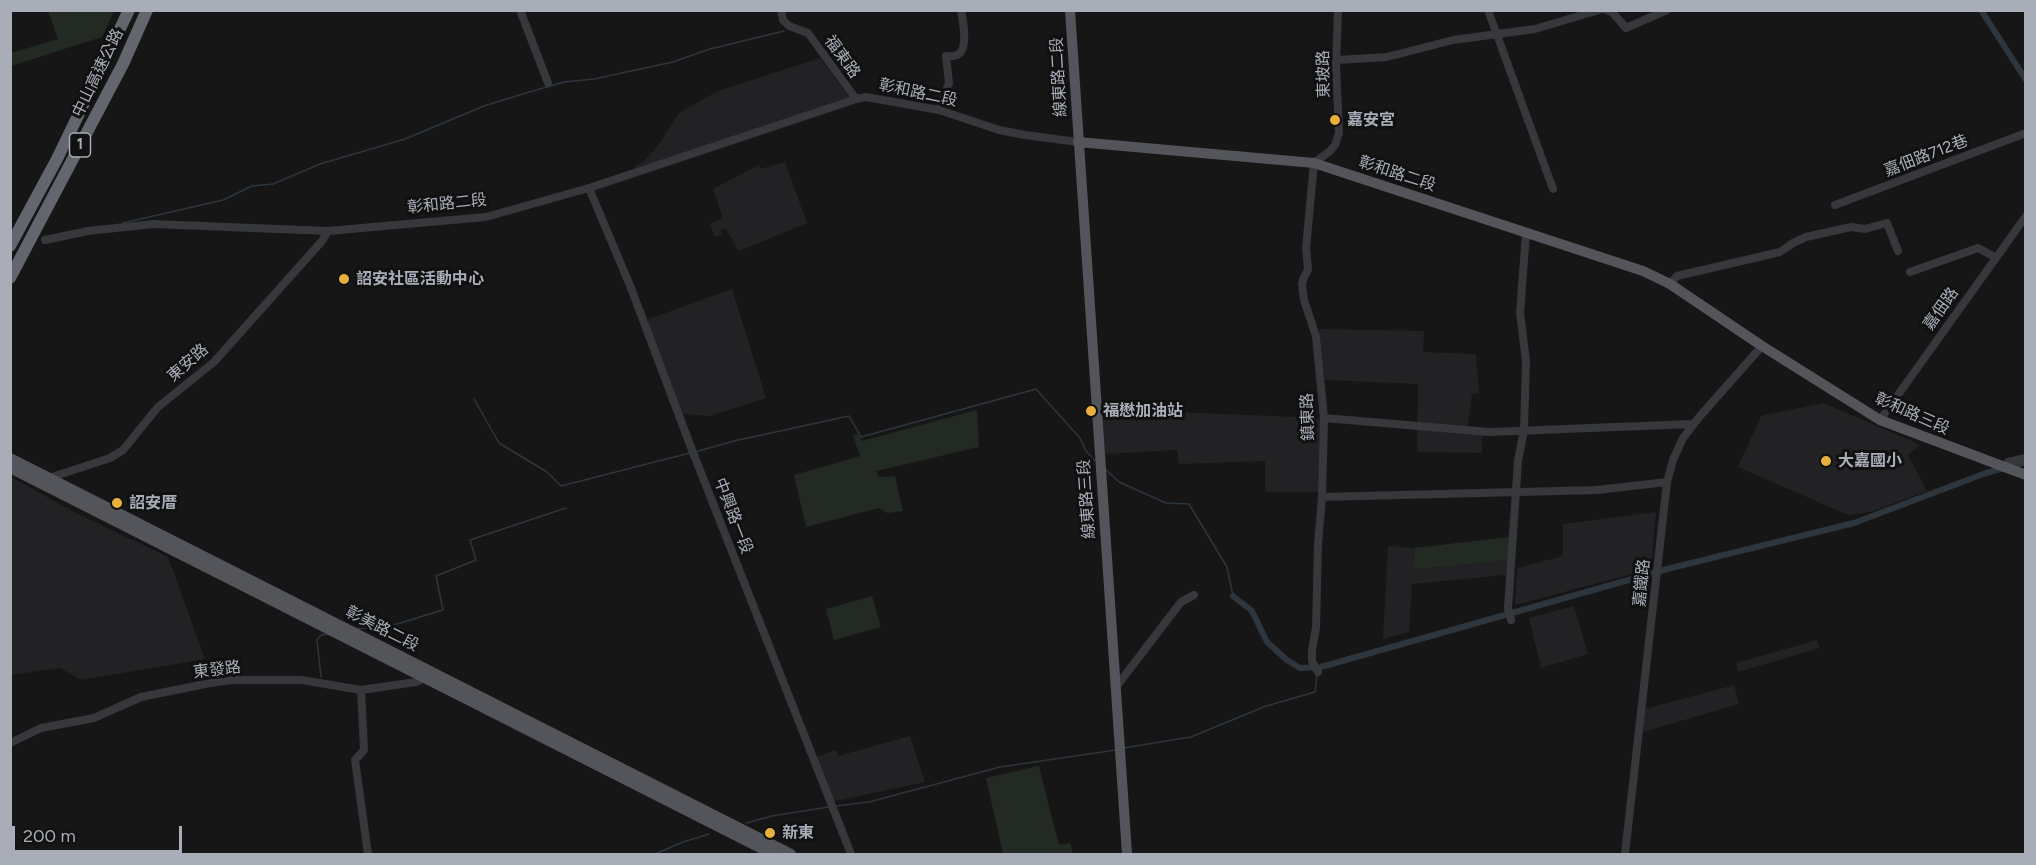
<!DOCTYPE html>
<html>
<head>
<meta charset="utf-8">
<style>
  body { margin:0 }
  #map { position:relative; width:2036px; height:865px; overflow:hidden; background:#161617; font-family:Figtree,sans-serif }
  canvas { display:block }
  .frame { position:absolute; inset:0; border:12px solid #a8adb7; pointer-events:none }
  .scale { position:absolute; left:12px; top:826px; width:170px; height:27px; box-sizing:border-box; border:3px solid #a8adb7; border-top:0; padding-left:8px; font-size:18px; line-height:21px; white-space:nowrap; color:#a8adb7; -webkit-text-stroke:4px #111112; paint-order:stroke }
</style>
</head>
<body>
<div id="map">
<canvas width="2036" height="865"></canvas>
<div class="frame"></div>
<div class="scale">200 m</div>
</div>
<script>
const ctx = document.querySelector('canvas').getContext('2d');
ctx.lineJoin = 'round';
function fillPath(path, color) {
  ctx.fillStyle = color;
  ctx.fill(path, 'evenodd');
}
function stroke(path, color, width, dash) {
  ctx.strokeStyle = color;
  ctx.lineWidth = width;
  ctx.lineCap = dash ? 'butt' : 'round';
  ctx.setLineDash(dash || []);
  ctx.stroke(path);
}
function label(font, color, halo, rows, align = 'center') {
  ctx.font = font + ' Figtree,"Noto Sans TC",sans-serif';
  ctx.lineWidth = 6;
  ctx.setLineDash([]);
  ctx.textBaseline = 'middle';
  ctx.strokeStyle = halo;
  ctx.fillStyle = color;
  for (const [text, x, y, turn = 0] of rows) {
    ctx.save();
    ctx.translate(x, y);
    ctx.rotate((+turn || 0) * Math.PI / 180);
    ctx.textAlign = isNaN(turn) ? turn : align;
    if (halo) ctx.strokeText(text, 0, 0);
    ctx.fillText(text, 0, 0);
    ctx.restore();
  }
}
fillPath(new Path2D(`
  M 820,58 L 849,97 L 634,169 L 635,166 L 644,161 L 659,144 L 679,113 L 718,91 Z
  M 785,162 L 807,223 L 739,251 L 725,228 L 720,231 L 722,235 L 715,237 L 710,224 L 723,218 L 713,189 L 759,165 L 760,169 Z
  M 732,289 L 766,398 L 710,416 L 682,414 L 646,320 Z
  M 1319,329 L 1424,331 L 1423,352 L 1476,354 L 1479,394 L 1472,394 L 1468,427 L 1482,428 L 1482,453 L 1417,452 L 1418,384 L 1325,380 Z
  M 1823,403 L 1921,445 L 1908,455 L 1927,491 L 1871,512 L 1848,515 L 1738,467 L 1761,416 Z
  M 1102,409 L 1321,418 L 1320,492 L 1265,492 L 1265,461 L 1179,464 L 1177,450 L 1105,454 Z
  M 11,477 L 76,513 L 168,557 L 205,659 L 81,680 L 60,668 L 11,675 Z
  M 1656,512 L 1651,569 L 1515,605 L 1517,568 L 1563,556 L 1563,524 Z
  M 1388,546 L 1414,548 L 1413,570 L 1508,560 L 1506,575 L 1412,584 L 1409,632 L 1383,639 Z
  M 1574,606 L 1588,654 L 1541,668 L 1529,618 Z
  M 1817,640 L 1820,648 L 1738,672 L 1736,663 Z
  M 1734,685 L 1739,704 L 1643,732 L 1645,709 Z
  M 910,736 L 925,782 L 835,801 L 826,785 L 817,757 L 836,750 L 838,756 Z`), '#222224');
fillPath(new Path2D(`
  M 48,11 L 114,11 L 102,37 L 11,66 L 11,53 L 58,39 Z
  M 977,410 L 979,447 L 876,471 L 879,477 L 895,476 L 903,511 L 887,513 L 879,508 L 806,527 L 794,475 L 860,456 L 853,435 L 858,434 L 862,441 Z
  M 1509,537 L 1508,560 L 1413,570 L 1414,548 Z
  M 872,596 L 881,627 L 834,640 L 826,609 Z
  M 1039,766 L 1059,845 L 1070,843 L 1073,854 L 1003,854 L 986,778 Z`), '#222a23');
stroke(new Path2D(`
  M 123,223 L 223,200 L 252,186 L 273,184 L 320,164 L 405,139 L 484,106 L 526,93 L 564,82 L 594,79 L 673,62 L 710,49 L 784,31
  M 474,399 L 499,443 L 547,472 L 561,486 L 690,453
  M 695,452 L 734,441 L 849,416 L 861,437 L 1036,389 L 1080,438 L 1086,451 L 1095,461
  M 1106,470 L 1119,482 L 1166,503 L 1189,504 L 1227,567 L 1233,596
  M 356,629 L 397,624 L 443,610 L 436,576 L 476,560 L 470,540 L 566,508
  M 321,677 L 317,640 L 321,635 L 328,634
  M 1123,748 L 1191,737 L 1266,706 L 1315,692 L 1317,675
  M 836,806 L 869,802 L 1000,767 L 1116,750
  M 746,823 L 772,816 L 828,807
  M 655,854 L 683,842 L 709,834`), '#2e363d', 1.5);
stroke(new Path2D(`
  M 1981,10 L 2026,80
  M 1233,596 L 1252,611 L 1267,642 L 1287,660 L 1300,668 L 1321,667 L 1671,568 L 1854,523 L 1986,473 L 2026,462`), '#2e363d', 6);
stroke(new Path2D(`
  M 520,10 L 548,83
  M 781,10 L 783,20 L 789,26 L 808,33 L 856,99
  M 1488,10 L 1553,189
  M 1606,10 L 1612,12 L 1626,28 L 1667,10
  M 1337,60 L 1387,57 L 1453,40 L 1535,29 L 1599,10
  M 939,110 L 949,83 L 946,56 C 949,56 953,57 957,55 C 969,50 963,21 961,10
  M 589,188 L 631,288 L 692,450 L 851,854
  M 1835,205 L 2026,133
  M 45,240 L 88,231 L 153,224 L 328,231 L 486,217 L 589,188 L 856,99 L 866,97 L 939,110 L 999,130 L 1025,135 L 1078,142
  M 1910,272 L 1978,248 L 1995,257
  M 1670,284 L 1677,276 L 1780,252 L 1793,243 L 1806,237 L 1851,227 L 1865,229 L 1887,223 L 1898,251
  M 1324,418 L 1489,432 L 1693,424
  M 1880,420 L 2026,216
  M 2003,468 L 2008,462 L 2026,458
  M 49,482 L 52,477 L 110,458 L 123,450 L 158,407 L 214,362 L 322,241 L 328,231
  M 1322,497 L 1597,490 L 1667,482
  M 1511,620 L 1508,608 L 1518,461 L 1524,430 L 1526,361 L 1520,313 L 1526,233
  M 1318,672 L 1312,661 L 1312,650 L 1316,628 L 1318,544 L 1322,497 L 1324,418 L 1316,336 L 1304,300 L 1302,284 L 1304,277 L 1308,270 L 1306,248 L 1314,163 L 1330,151 L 1335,145 L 1339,133 L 1336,65 L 1338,10
  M 1116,687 L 1181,602 L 1194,595
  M 361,690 L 364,750 L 355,760 L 368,854
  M 10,743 L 41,728 L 94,718 L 141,697 L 210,683 L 233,680 L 302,680 L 361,690 L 416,682 L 427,677
  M 1625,854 L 1667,482 L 1673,460 L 1683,438 L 1700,416 L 1762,346`), '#37383c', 8);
stroke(new Path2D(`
  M 1070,10 L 1127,854
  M 1078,142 L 1314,163 L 1643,271 L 1670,284 L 1762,346 L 1880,420 L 2026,475
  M 10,458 L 791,854
  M 10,468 L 772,854`), '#53555b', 10);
stroke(new Path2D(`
  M 10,246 L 57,159 L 129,10
  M 10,278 L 123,64 L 147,10`), '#63666d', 12);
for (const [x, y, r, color] of [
  [1335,120,6,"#e9b03c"],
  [344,279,6,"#e9b03c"],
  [1091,411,6,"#e9b03c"],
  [1826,461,6,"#e9b03c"],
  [117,503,6,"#e9b03c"],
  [770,833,6,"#e9b03c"]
]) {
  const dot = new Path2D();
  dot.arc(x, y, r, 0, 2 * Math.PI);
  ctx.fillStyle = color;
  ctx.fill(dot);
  stroke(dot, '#111112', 2);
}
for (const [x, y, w] of [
  [80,145,21]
]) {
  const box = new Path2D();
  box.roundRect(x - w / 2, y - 12, w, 24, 4.5);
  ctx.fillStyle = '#111112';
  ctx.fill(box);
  stroke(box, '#a8adb7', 1.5);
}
label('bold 15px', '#a8adb7', null, [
  ["1",80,145]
]);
label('16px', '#a8adb7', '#111112', [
  ["福東路",842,57,54],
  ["中山高速公路",98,73,-64],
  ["東坡路",1324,74,-91],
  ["線東路二段",1059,77,-93],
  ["彰和路二段",918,93,12],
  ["嘉佃路712巷",1926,156,-21],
  ["彰和路二段",1397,174,18],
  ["彰和路二段",447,204,-6],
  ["嘉佃路",1941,309,-55],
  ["東安路",188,363,-41],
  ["彰和路三段",1912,414,24],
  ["鎮東路",1308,417,-92],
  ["線東路三段",1087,499,-94],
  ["中興路一段",733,516,69],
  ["嘉鐵路",1642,583,-84],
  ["彰美路二段",382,629,27],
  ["東發路",217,670,-7]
]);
label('bold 16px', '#a8adb7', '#111112', [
  ["嘉安宮",1347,120],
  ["詔安社區活動中心",356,279],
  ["福懋加油站",1103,411],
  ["大嘉國小",1838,461],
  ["詔安厝",129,503],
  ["新東",782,833]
], 'left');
</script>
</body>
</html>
